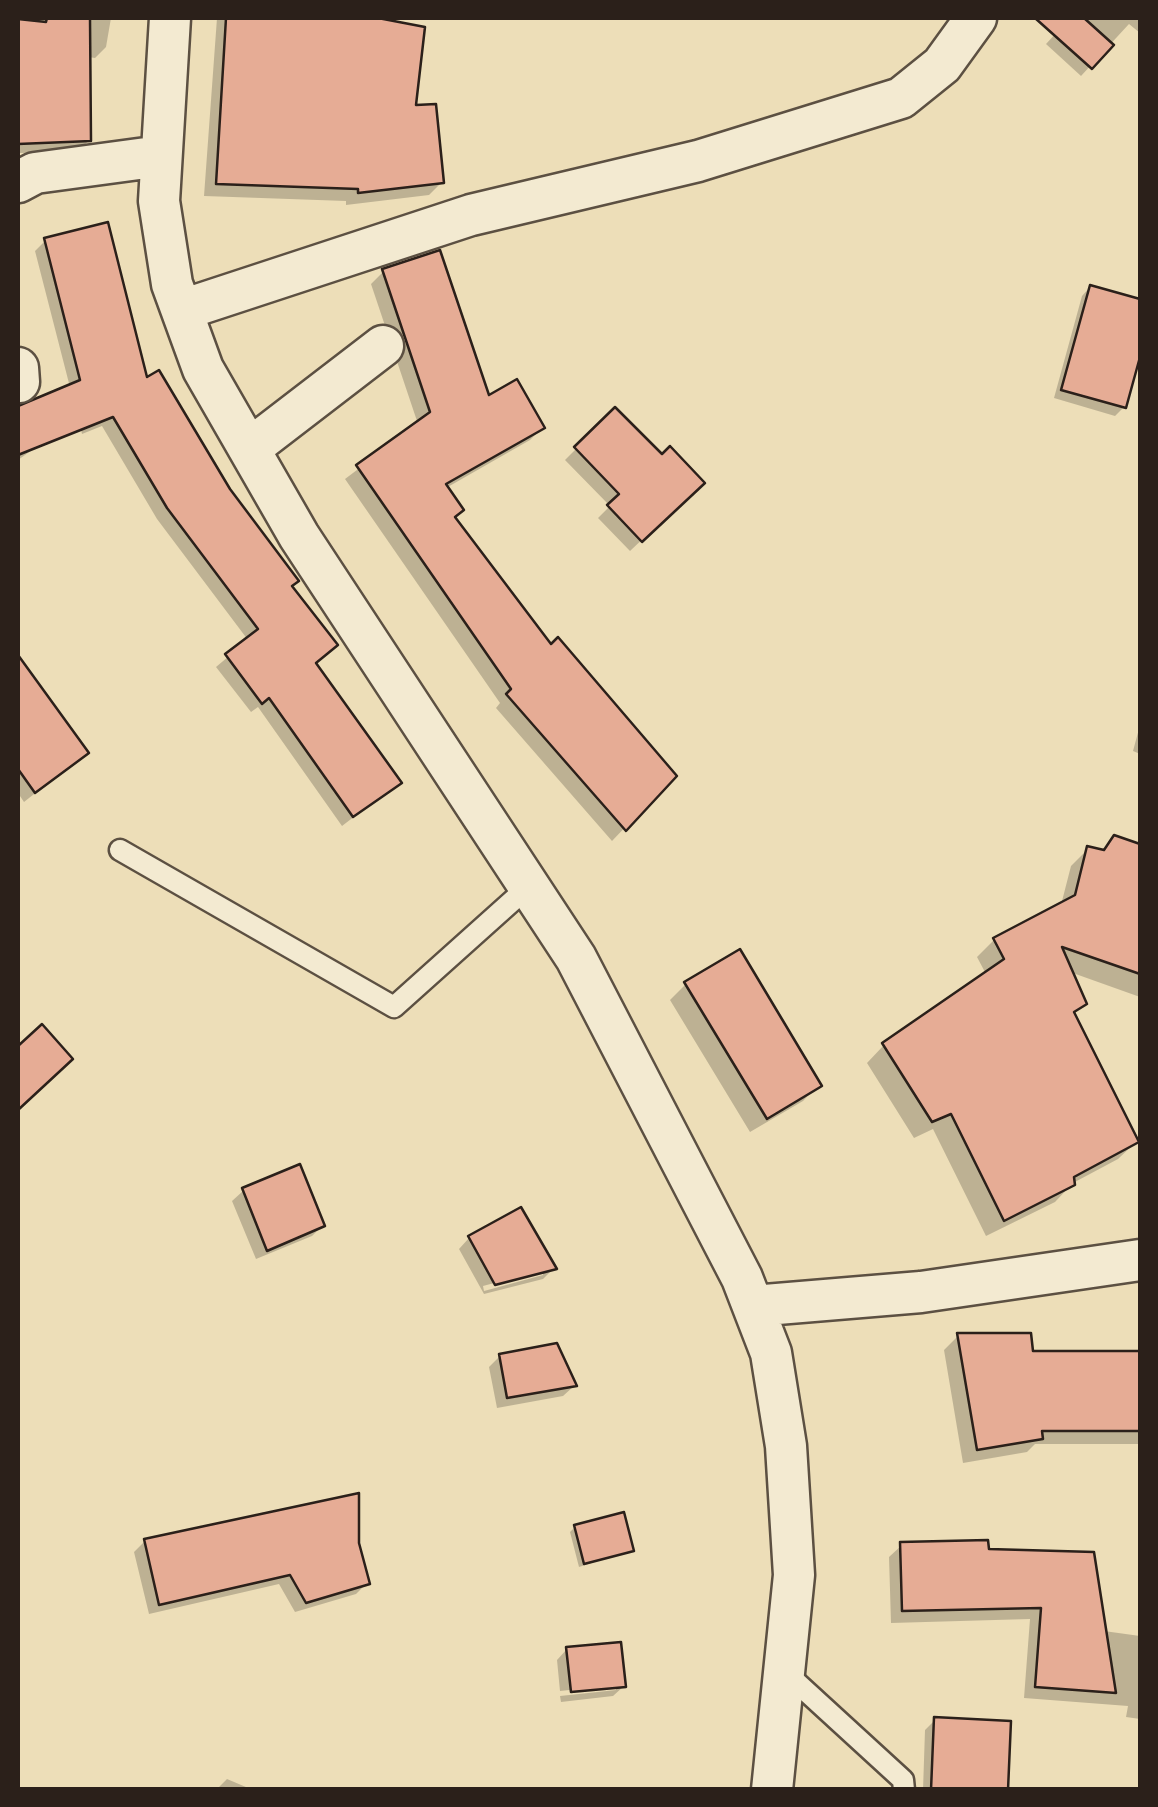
<!DOCTYPE html>
<html>
<head>
<meta charset="utf-8">
<style>
  body { margin:0 }
  #map { position:relative; width:1158px; height:1807px; overflow:hidden; background:#eddeb8; font-family:"EB Garamond",serif }
  canvas { display:block }
  .frame { position:absolute; inset:0; border:20px solid #2b201a; pointer-events:none }
</style>
</head>
<body>
<div id="map">
<canvas width="1158" height="1807"></canvas>
<div class="frame"></div>
</div>
<script>
const ctx = document.querySelector('canvas').getContext('2d');
ctx.lineJoin = 'round';
function fillPath(path, color) {
  ctx.fillStyle = color;
  ctx.fill(path, 'evenodd');
}
function stroke(path, color, width, dash) {
  ctx.strokeStyle = color;
  ctx.lineWidth = width;
  ctx.lineCap = dash ? 'butt' : 'round';
  ctx.setLineDash(dash || []);
  ctx.stroke(path);
}
fillPath(new Path2D(`
  M 18,18 L 111,18 L 106,47 L 95,58 L 88,57 L 89,140 L 78,152 L 18,153 Z
  M 217,18 L 376,18 L 442,182 L 429,195 L 346,205 L 346,201 L 204,196 Z
  M 1070,18 L 1140,18 L 1140,33 L 1129,24 L 1081,76 L 1046,44 Z
  M 45,241 L 290,587 L 314,664 L 398,783 L 342,826 L 258,707 L 251,712 L 216,667 L 248,640 L 157,519 L 102,426 L 82,434 L 35,251 Z
  M 383,272 L 488,399 L 542,428 L 530,440 L 446,488 L 453,518 L 551,648 L 674,776 L 612,841 L 496,708 L 500,703 L 345,479 L 418,424 L 371,284 Z
  M 1090,287 L 1140,301 L 1140,363 L 1134,369 L 1124,407 L 1115,416 L 1054,398 L 1082,296 Z
  M 26,407 L 39,445 L 18,460 L 18,409 Z
  M 615,410 L 662,458 L 702,483 L 630,551 L 598,518 L 610,506 L 565,460 Z
  M 18,660 L 86,753 L 24,802 L 18,793 Z
  M 1140,725 L 1140,754 L 1133,751 Z
  M 1115,838 L 1140,847 L 1140,997 L 1070,972 L 1084,1004 L 1073,1015 L 1136,1142 L 1118,1159 L 1073,1183 L 1055,1202 L 986,1236 L 933,1129 L 914,1138 L 867,1063 L 884,1045 L 986,974 L 977,957 L 994,940 L 1061,905 L 1071,866 L 1088,849 L 1101,852 Z
  M 686,984 L 818,1085 L 803,1101 L 750,1132 L 670,1000 Z
  M 298,1168 L 322,1226 L 312,1236 L 256,1259 L 232,1201 L 243,1191 Z
  M 469,1238 L 553,1269 L 543,1279 L 484,1294 L 459,1249 ZM 543,1270 L 543,1275 L 484,1291 L 483,1286 Z
  M 958,1336 L 1031,1353 L 1140,1354 L 1140,1444 L 1035,1444 L 1027,1452 L 963,1463 L 944,1350 Z
  M 500,1356 L 574,1386 L 563,1396 L 497,1408 L 489,1367 Z
  M 575,1527 L 632,1550 L 579,1567 L 570,1532 Z
  M 145,1541 L 357,1543 L 367,1583 L 356,1594 L 295,1612 L 279,1584 L 149,1614 L 134,1552 Z
  M 902,1545 L 986,1552 L 1104,1631 L 1140,1636 L 1140,1719 L 1126,1717 L 1128,1706 L 1024,1698 L 1030,1619 L 891,1623 L 889,1557 Z
  M 567,1649 L 624,1686 L 613,1696 L 561,1702 L 560,1696 L 616,1690 L 616,1685 L 560,1691 L 557,1660 Z
  M 935,1720 L 1006,1790 L 923,1790 L 925,1730 Z
  M 227,1779 L 253,1790 L 216,1790 Z`), '#0003');
const building = new Path2D(`
  M 47,18 L 90,18 L 91,141 L 18,144 L 18,19 L 46,22 Z
  M 226,18 L 378,18 L 425,27 L 416,105 L 436,104 L 444,183 L 358,193 L 358,189 L 216,184 Z
  M 1035,18 L 1084,18 L 1114,45 L 1092,69 Z
  M 108,222 L 147,377 L 159,370 L 230,489 L 299,581 L 292,586 L 338,645 L 316,663 L 402,783 L 353,817 L 269,698 L 262,704 L 225,654 L 258,629 L 167,508 L 113,417 L 18,455 L 18,406 L 80,380 L 44,238 Z
  M 440,250 L 489,395 L 517,379 L 545,428 L 446,484 L 464,510 L 455,517 L 551,644 L 558,637 L 677,776 L 626,831 L 506,694 L 511,689 L 356,465 L 430,412 L 382,269 Z
  M 1090,285 L 1140,299 L 1140,357 L 1126,408 L 1061,390 Z
  M 615,407 L 662,454 L 670,446 L 705,483 L 642,542 L 607,505 L 619,494 L 574,447 Z
  M 18,655 L 89,753 L 35,793 L 18,769 Z
  M 1114,835 L 1140,844 L 1140,974 L 1062,947 L 1087,1004 L 1074,1012 L 1139,1142 L 1074,1177 L 1075,1185 L 1004,1221 L 951,1114 L 932,1122 L 882,1043 L 1004,959 L 993,938 L 1075,895 L 1087,846 L 1104,850 Z
  M 740,949 L 822,1086 L 767,1119 L 684,982 Z
  M 42,1024 L 73,1059 L 18,1110 L 18,1046 Z
  M 300,1164 L 325,1226 L 267,1251 L 242,1188 Z
  M 521,1207 L 557,1269 L 495,1285 L 468,1236 Z
  M 957,1333 L 1031,1333 L 1033,1351 L 1140,1351 L 1140,1431 L 1042,1431 L 1043,1439 L 977,1450 Z
  M 557,1343 L 577,1386 L 507,1398 L 499,1354 Z
  M 359,1493 L 359,1543 L 370,1584 L 306,1603 L 290,1575 L 159,1605 L 144,1539 Z
  M 624,1512 L 634,1551 L 584,1564 L 574,1525 Z
  M 988,1540 L 989,1549 L 1094,1552 L 1116,1693 L 1035,1687 L 1041,1608 L 902,1611 L 900,1542 Z
  M 621,1642 L 626,1687 L 571,1692 L 566,1647 Z
  M 934,1717 L 1011,1721 L 1008,1790 L 931,1790 Z`);
fillPath(building, '#e6ac95');
stroke(building, '#2b201a', 2.5);
const lane = new Path2D(`
  M 120,850 L 394,1007 L 529,886
  M 784,1671 L 903,1780 L 904,1790`);
const street = new Path2D(`
  M 170,18 L 159,201 L 172,284 L 203,369 L 299,536 L 576,958 L 742,1278 L 771,1353 L 786,1446 L 794,1575 L 772,1790
  M 18,182 L 35,173 L 161,156
  M 182,310 L 471,215 L 698,161 L 901,98 L 942,65 L 976,18
  M 18,368 L 19,382
  M 249,449 L 383,346
  M 753,1306 L 921,1292 L 1140,1260`);
stroke(lane, '#5c5042', 25);
stroke(street, '#5c5042', 45);
stroke(lane, '#f3ead1', 20);
stroke(street, '#f3ead1', 40);
</script>
</body>
</html>
